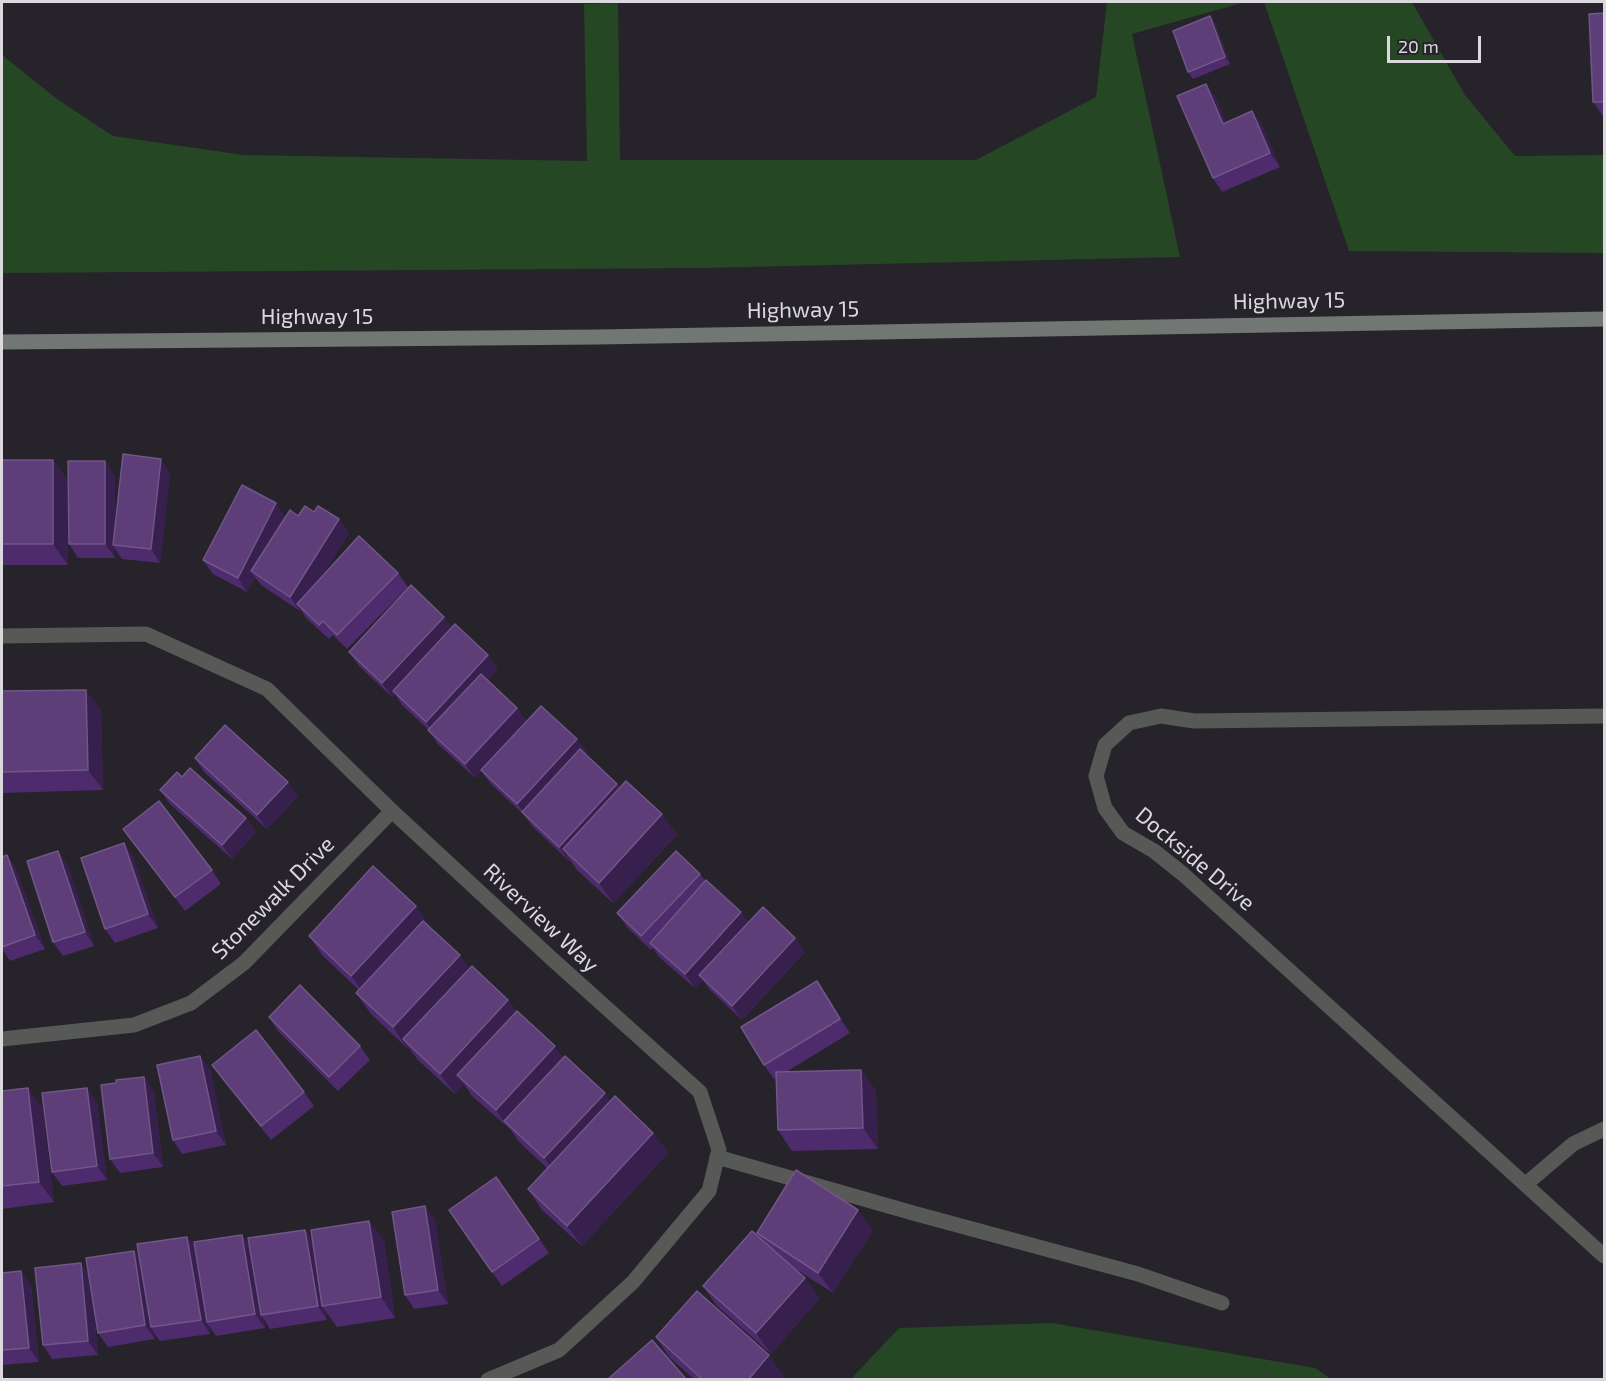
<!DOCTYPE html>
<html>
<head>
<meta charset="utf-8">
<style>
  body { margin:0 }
  #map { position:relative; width:1606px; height:1381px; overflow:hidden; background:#26232b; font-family:"Exo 2",sans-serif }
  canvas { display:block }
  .frame { position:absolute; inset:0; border:3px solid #dbd9de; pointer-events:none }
  .scale { position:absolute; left:1387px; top:36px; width:94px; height:27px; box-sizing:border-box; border:3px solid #dbd9de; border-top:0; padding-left:8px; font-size:18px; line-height:21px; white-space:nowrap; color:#dbd9de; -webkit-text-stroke:4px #26232b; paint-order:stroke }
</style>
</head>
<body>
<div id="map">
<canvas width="1606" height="1381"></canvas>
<div class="frame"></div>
<div class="scale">20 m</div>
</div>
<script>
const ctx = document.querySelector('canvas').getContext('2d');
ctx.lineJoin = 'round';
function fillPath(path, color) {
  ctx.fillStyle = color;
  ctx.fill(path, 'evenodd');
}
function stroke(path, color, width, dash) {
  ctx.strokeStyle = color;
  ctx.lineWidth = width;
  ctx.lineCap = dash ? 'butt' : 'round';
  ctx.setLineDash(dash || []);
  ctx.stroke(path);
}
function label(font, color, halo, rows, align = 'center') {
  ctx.font = font + ' "Exo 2",sans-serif';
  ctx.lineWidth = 5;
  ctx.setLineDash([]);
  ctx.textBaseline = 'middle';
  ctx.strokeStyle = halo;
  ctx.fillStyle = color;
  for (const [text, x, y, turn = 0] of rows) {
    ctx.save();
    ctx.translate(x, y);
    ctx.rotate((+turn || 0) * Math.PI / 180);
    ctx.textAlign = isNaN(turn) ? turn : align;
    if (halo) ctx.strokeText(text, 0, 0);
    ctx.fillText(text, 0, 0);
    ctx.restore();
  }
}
fillPath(new Path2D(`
  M 1107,2 L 1245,2 L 1132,34 L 1180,257 L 702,268 L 2,273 L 2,55 L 57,99 L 113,136 L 243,155 L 587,161 L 584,4 L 618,3 L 620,160 L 976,160 L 1096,97 Z
  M 1264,2 L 1412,2 L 1465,95 L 1515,156 L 1604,155 L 1604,253 L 1349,251 Z
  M 1052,1323 L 1315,1368 L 1331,1379 L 851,1379 L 899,1328 Z`), '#264724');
stroke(new Path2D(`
  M 717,1157 L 913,1213 L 1138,1274 L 1222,1303`), '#565956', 15);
stroke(new Path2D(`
  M 2,636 L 146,634 L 267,689 L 392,811 L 551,958 L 700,1092 L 719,1150 L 709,1191 L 633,1282 L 559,1350 L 488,1380
  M 1604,716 L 1194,721 L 1161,716 L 1129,723 L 1105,745 L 1096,776 L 1105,808 L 1123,833 L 1154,851 L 1183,874 L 1604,1256
  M 2,1039 L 134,1025 L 191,1003 L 244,963 L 392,811
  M 1526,1184 L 1573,1144 L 1604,1129`), '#565956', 15);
stroke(new Path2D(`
  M 2,342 L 599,337 L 1604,319`), '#717772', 15);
fillPath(new Path2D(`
  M 1605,13 L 1605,116 L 1603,116 L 1593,102 Z
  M 1210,16 L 1215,23 L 1230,64 L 1193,79 L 1188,72 Z
  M 1206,84 L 1216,98 L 1226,123 L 1252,111 L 1262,125 L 1280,167 L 1222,192 L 1213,178 Z
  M 2,460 L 53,460 L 68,481 L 68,565 L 2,565 Z
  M 170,473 L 160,563 L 122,559 L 115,549 L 115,558 L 78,558 L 69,544 L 115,475 L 115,523 Z
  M 314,512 L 339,519 L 349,533 L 321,577 L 398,573 L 408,587 L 347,649 L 333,635 L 329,639 L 306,618 L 301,610 L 300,611 L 261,585 L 255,577 L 247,592 L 213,574 L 203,560 L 286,517 L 298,516 Z
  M 444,617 L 452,628 L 498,669 L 488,680 L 517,708 L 526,721 L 577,739 L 587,753 L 586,755 L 620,787 L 662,814 L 677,835 L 613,903 L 577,870 L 570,860 L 569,861 L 532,826 L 524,815 L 491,784 L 481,771 L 475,778 L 438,744 L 428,730 L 429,730 L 402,705 L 395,694 L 392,697 L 359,666 L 349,652 Z
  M 2,691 L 101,710 L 103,790 L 2,793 Z
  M 195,758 L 298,796 L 267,829 L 204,772 Z
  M 182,777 L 246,818 L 256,832 L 232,859 L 170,804 L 160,790 Z
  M 123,829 L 212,870 L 221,884 L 185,911 Z
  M 124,843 L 133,857 L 158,928 L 115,943 L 105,929 Z
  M 7,855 L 16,869 L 45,949 L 10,961 L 2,949 L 2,857 Z
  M 68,865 L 94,946 L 63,956 L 53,942 Z
  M 700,874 L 705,881 L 749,922 L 795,938 L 805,952 L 742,1020 L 709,989 L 703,980 L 695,988 L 659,957 L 653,948 L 651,950 L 627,927 L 617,913 Z
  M 416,906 L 430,927 L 429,927 L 460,955 L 469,969 L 508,1000 L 516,1011 L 563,1058 L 605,1093 L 610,1101 L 653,1133 L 668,1153 L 582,1246 L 542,1210 L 528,1189 L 547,1168 L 519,1142 L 511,1130 L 472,1096 L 464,1084 L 455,1094 L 418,1060 L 408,1047 L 407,1048 L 371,1014 L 356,993 L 359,990 L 323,956 L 309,936 Z
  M 827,995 L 850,1033 L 786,1072 L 861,1070 L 876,1091 L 878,1149 L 792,1151 L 778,1130 L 777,1078 L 774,1079 L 764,1065 Z
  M 269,1017 L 360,1046 L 370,1060 L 338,1091 L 278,1031 Z
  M 200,1056 L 210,1070 L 226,1145 L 182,1154 L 173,1140 Z
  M 212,1065 L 304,1092 L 314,1106 L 271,1140 L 222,1079 Z
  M 28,1088 L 42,1108 L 54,1202 L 2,1209 L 2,1091 Z
  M 154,1091 L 163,1167 L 120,1173 L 110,1159 Z
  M 97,1102 L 107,1180 L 62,1186 L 52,1172 Z
  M 496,1177 L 549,1253 L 502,1286 L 449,1210 Z
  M 425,1206 L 435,1220 L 448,1304 L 414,1309 L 405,1295 Z
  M 369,1221 L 384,1241 L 395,1318 L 337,1327 L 326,1312 L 327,1320 L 270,1329 L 263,1318 L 265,1328 L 216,1336 L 209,1326 L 210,1334 L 160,1341 L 154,1333 L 155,1339 L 108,1347 L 98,1333 L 93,1300 L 98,1355 L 52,1359 L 43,1345 L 35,1268 L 81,1263 L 89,1275 L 86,1258 L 134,1251 L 140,1259 L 137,1244 L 187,1237 L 195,1247 L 194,1242 L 242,1235 L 249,1245 L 248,1238 L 305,1230 L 312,1239 L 311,1230 Z
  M 873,1230 L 833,1293 L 791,1266 L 805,1278 L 819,1299 L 771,1354 L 717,1306 L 703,1286 L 762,1240 L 757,1233 Z
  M 2,1273 L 31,1285 L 39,1362 L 2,1365 Z
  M 656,1337 L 784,1376 L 781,1380 L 695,1380 L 670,1358 Z`), '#4e2b6c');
fillPath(new Path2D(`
  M 1210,16 L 1215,23 L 1230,64 L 1225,57 Z
  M 1206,84 L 1216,98 L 1233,138 L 1223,124 Z
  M 1252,111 L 1262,125 L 1280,167 L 1270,153 Z
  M 161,459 L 170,473 L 160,563 L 151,549 Z
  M 53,460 L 68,481 L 68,565 L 53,544 Z
  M 105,461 L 115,475 L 115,545 L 113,545 L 115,549 L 115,558 L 105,544 Z
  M 276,503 L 286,517 L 251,571 L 255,577 L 247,592 L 238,578 Z
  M 339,519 L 349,533 L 301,609 L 297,604 L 301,610 L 300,611 L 290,597 Z
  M 444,617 L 454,631 L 393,691 L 395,694 L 392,697 L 382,683 Z
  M 488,655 L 498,669 L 436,736 L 426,722 Z
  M 86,690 L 101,710 L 103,790 L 88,770 Z
  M 517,708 L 527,722 L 475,778 L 465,764 Z
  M 577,739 L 587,753 L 528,817 L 517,804 Z
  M 288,782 L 298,796 L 267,829 L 257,815 Z
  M 617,784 L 627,798 L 563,849 L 570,860 L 569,861 L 559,847 Z
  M 662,814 L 677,835 L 613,903 L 599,883 Z
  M 246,818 L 256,832 L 232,859 L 222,845 Z
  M 124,843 L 133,857 L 158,928 L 148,914 Z
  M 58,851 L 68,865 L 94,946 L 85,932 Z
  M 7,855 L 16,869 L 45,949 L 35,935 Z
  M 416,906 L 430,927 L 366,996 L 351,976 Z
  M 741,912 L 751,926 L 699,975 L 703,980 L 695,988 L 685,974 Z
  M 795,938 L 805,952 L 742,1020 L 732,1006 Z
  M 460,955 L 474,976 L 403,1039 L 408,1047 L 407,1048 L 393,1027 Z
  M 817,981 L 827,995 L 850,1033 L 840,1019 Z
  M 508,1000 L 523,1021 L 457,1075 L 464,1084 L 455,1094 L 440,1074 Z
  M 555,1046 L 570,1067 L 504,1121 L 510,1131 L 496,1110 Z
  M 200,1056 L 210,1070 L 226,1145 L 216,1131 Z
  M 861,1070 L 876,1091 L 878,1149 L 863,1128 Z
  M 144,1077 L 154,1091 L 163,1167 L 153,1153 Z
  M 28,1088 L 42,1108 L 54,1202 L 39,1182 Z
  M 87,1088 L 97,1102 L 107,1180 L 97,1166 Z
  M 605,1093 L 619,1114 L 559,1179 L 544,1158 Z
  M 653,1133 L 668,1153 L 582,1246 L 567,1226 Z
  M 425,1206 L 435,1220 L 448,1304 L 438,1290 Z
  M 858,1210 L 873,1230 L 833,1293 L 818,1273 Z
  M 369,1221 L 384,1241 L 395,1318 L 381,1297 Z
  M 305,1230 L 315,1244 L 322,1306 L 326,1312 L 327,1320 L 318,1306 Z
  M 242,1235 L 252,1249 L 261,1315 L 263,1318 L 265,1328 L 255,1314 Z
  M 187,1237 L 197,1251 L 207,1322 L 209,1326 L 210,1334 L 201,1320 Z
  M 134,1251 L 144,1265 L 151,1327 L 154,1333 L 155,1339 L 145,1325 Z
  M 81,1263 L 91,1277 L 98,1355 L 88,1341 Z
  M 21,1271 L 31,1285 L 39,1362 L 29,1348 Z
  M 805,1278 L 819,1299 L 771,1354 L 756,1333 Z
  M 769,1355 L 784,1376 L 781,1380 L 748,1380 Z`), '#37204d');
const building = new Path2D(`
  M 1605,13 L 1605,102 L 1593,102 L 1589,14 Z
  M 1210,16 L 1225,57 L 1188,72 L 1173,31 Z
  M 1206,84 L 1223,124 L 1252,111 L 1270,153 L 1213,178 L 1177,96 Z
  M 123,454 L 161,459 L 151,549 L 113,545 Z
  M 2,460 L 53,460 L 53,544 L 2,544 Z
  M 68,461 L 105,461 L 105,544 L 69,544 Z
  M 242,485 L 276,503 L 238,578 L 203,560 Z
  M 305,506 L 314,512 L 318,506 L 339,519 L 290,597 L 251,571 L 290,510 L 298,516 Z
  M 359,536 L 398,573 L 337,635 L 323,621 L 319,625 L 297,604 Z
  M 411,585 L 444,617 L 382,683 L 349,652 Z
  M 455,624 L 488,655 L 426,722 L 393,691 Z
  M 481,674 L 517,708 L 465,764 L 428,730 Z
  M 86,690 L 88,770 L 2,772 L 2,691 Z
  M 541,706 L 577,739 L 517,804 L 481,770 Z
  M 225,725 L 288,782 L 257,815 L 195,758 Z
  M 580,749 L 617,784 L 559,847 L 522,812 Z
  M 190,768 L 246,818 L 222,845 L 160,790 L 177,772 L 182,777 Z
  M 626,781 L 662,814 L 599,883 L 563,849 Z
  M 159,801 L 212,870 L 175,897 L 123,829 Z
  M 124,843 L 148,914 L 105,929 L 81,858 Z
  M 58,851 L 85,932 L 53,942 L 27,861 Z
  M 676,851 L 700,874 L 641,936 L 617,913 Z
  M 7,855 L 35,935 L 2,947 L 2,857 Z
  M 373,866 L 416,906 L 351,976 L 309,936 Z
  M 706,880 L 741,912 L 685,974 L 650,943 Z
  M 763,907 L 795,938 L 732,1006 L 699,975 Z
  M 423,921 L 460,955 L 393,1027 L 356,993 Z
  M 472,966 L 508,1000 L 440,1074 L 403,1039 Z
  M 817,981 L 840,1019 L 764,1065 L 741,1027 Z
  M 300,985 L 360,1046 L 329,1077 L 269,1017 Z
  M 517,1011 L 555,1046 L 496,1110 L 457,1075 Z
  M 256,1030 L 304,1092 L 261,1126 L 212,1065 Z
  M 200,1056 L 216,1131 L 173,1140 L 157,1065 Z
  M 565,1056 L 605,1093 L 544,1158 L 504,1121 Z
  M 861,1070 L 863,1128 L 778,1130 L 776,1072 Z
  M 144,1077 L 153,1153 L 110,1159 L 101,1085 L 116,1083 L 116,1080 Z
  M 28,1088 L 39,1182 L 2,1186 L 2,1091 Z
  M 87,1088 L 97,1166 L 52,1172 L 42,1093 Z
  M 615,1096 L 653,1133 L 567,1226 L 528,1189 Z
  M 796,1170 L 858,1210 L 818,1273 L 757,1233 Z
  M 496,1177 L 539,1239 L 492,1272 L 449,1210 Z
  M 425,1206 L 438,1290 L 405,1295 L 392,1212 Z
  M 369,1221 L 381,1297 L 322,1306 L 311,1230 Z
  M 305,1230 L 318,1306 L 261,1315 L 248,1238 Z
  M 752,1231 L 805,1278 L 756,1333 L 703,1286 Z
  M 242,1235 L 255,1314 L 207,1322 L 194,1242 Z
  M 187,1237 L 201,1320 L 151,1327 L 137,1244 Z
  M 134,1251 L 145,1325 L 98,1333 L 86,1258 Z
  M 81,1263 L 88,1341 L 43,1345 L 35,1268 Z
  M 21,1271 L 29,1348 L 2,1350 L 2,1273 Z
  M 697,1291 L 769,1355 L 748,1380 L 703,1380 L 656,1337 Z
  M 652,1340 L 687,1380 L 607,1380 Z`);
fillPath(building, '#5d3e78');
stroke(building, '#715688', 1.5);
label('22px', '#dbd9de', '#26232b', [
  ["Highway 15",1289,301,-1],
  ["Highway 15",803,310,-1],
  ["Highway 15",317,317],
  ["Dockside Drive",1195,859,40],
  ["Stonewalk Drive",273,898,-45],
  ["Riverview Way",541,918,43]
]);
</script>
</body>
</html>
